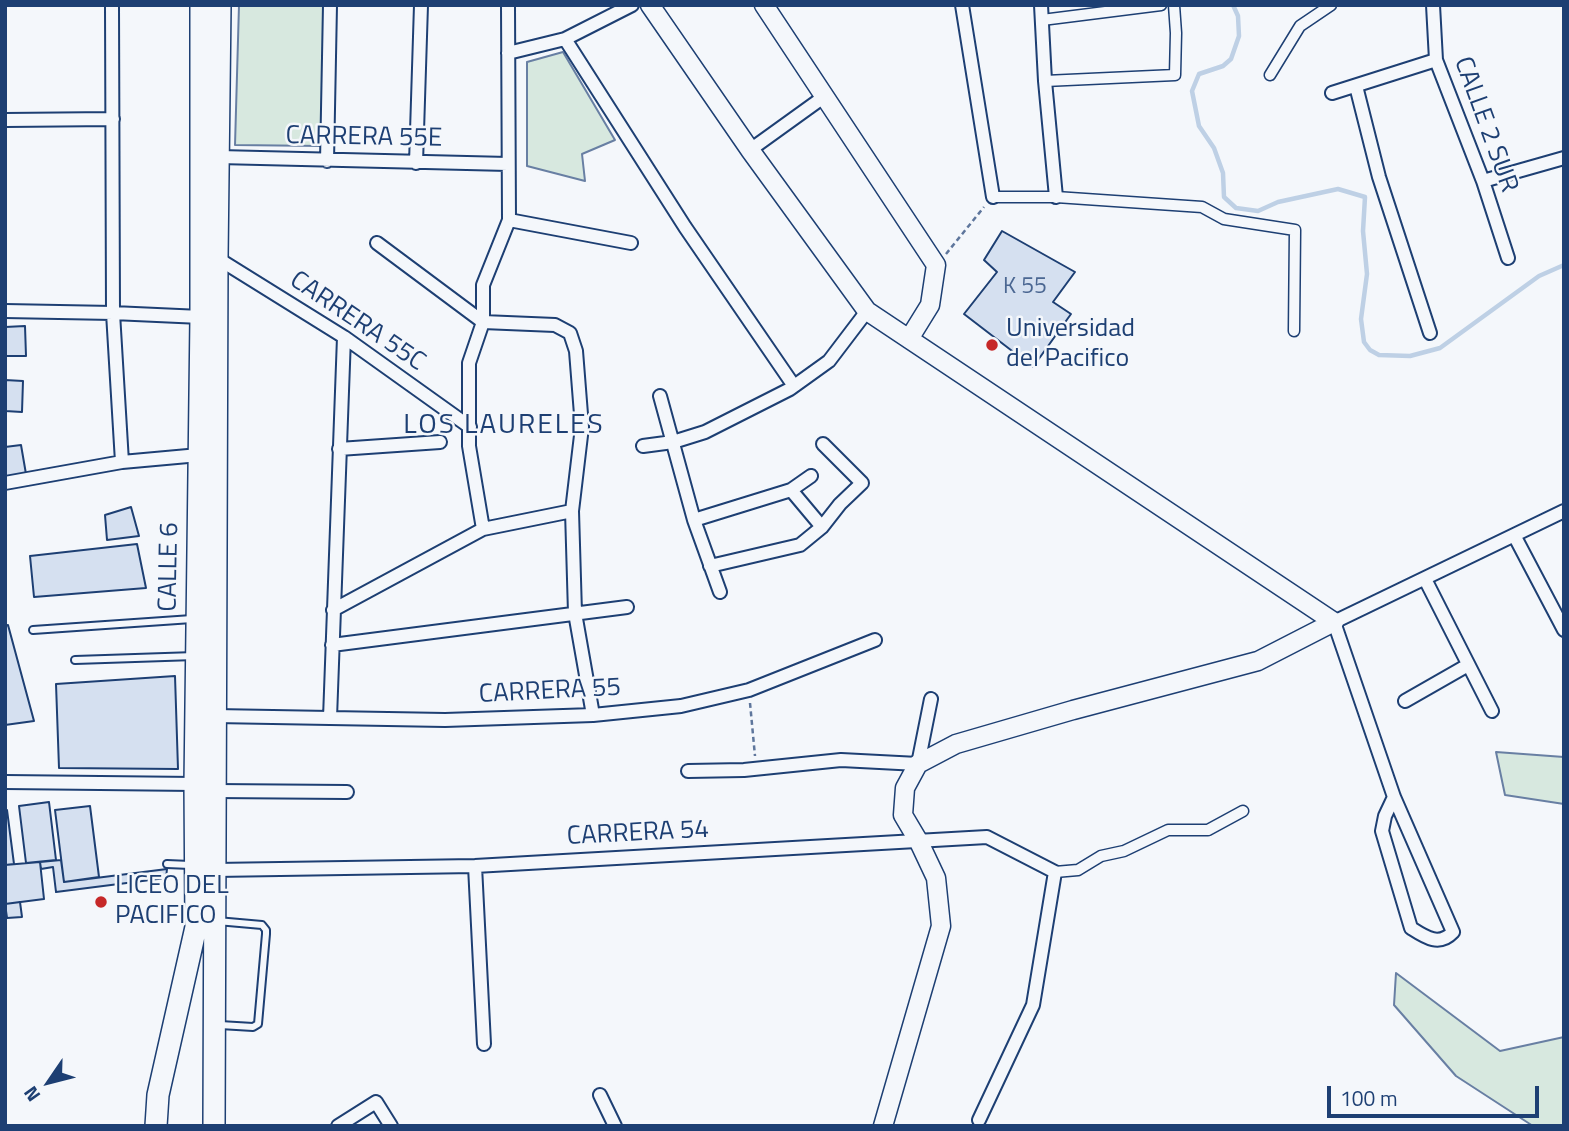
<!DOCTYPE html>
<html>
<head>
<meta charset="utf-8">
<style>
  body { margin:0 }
  #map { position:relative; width:1569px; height:1131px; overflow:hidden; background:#f4f7fb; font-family:"Titillium Web",sans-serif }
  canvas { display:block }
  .frame { position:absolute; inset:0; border:7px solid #1d3f73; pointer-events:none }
  .north { position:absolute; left:14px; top:1047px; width:70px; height:70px; -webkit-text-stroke:5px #f4f7fb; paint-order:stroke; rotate:235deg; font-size:19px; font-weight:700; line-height:28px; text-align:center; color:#1d3f73 }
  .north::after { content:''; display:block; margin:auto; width:24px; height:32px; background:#1d3f73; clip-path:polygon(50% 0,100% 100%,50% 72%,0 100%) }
  .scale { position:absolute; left:1327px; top:1086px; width:212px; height:32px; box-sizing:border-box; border:4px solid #1d3f73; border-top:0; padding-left:9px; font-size:21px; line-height:24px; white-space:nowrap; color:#1d3f73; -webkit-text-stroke:5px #f4f7fb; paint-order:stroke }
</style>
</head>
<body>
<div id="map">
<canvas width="1569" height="1131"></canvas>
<div class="frame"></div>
<div class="north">N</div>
<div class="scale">100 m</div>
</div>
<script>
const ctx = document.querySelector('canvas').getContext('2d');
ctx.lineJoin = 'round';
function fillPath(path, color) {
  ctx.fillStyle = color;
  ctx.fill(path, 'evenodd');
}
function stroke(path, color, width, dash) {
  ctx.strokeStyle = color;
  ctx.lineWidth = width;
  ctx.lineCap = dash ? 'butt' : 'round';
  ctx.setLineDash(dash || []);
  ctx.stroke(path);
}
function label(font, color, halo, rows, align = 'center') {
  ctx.font = font + ' "Titillium Web",sans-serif';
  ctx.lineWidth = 5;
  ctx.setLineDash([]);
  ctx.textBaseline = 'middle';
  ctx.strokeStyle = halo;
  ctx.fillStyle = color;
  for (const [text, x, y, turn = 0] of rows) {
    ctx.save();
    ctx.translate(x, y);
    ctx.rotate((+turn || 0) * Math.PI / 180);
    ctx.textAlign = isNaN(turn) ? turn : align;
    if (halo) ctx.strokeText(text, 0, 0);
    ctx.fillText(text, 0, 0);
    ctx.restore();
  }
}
const green = new Path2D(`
  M 239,5 L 324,5 L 321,146 L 235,145 Z
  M 563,52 L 615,140 L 582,154 L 585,181 L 527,166 L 527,62 Z
  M 1496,752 L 1564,757 L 1564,804 L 1505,795 Z
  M 1396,973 L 1500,1051 L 1564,1037 L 1564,1126 L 1533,1126 L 1456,1076 L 1394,1005 Z`);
fillPath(green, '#d7e8df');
stroke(green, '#687fa3', 2);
stroke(new Path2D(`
  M 1233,5 L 1238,16 L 1239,36 L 1231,59 L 1223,66 L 1199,74 L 1192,91 L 1199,126 L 1214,148 L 1223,173 L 1224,197 L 1236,208 L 1258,211 L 1278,202 L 1338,189 L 1365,197 L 1363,231 L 1367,274 L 1361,319 L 1364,342 L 1370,350 L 1379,355 L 1410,356 L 1440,348 L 1539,276 L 1564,265`), '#bed0e5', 4.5);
const building = new Path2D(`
  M 1002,231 L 1075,272 L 1053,302 L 1071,314 L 1033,367 L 964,314 L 997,272 L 984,260 Z
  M 25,326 L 26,356 L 5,356 L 5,327 Z
  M 5,380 L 23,381 L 22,412 L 5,411 Z
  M 21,445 L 26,474 L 5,477 L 5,447 Z
  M 131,507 L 139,536 L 107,540 L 105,515 Z
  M 137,544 L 146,588 L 34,597 L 30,556 Z
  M 8,625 L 34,721 L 5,725 L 5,626 Z
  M 175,676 L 178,769 L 59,768 L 56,684 Z
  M 49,802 L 56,860 L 26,863 L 19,806 Z
  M 90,806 L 99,877 L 64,882 L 55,810 Z
  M 5,810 L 7,810 L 14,864 L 5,865 Z
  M 61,860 L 64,882 L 167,869 L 166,878 L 56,892 L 53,867 L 41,869 L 40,862 Z
  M 40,862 L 44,899 L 5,904 L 5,865 Z
  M 20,902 L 22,917 L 7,918 L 5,904 Z`);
fillPath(building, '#d5e0f0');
stroke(building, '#1d3f73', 2);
const service = new Path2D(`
  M 33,630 L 192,619
  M 75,660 L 195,656
  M 167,864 L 190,865
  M 217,921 L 262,925 L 266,930 L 266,934 L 258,1024 L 253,1027 L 220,1025`);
const pedestrian = new Path2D(`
  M 1042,20 L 1161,5
  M 1270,75 L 1300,26 L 1331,5
  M 1045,81 L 1175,75 L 1176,33 L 1174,5
  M 993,197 L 1056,197 L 1202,207 L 1224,219 L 1295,230 L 1294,331
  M 1055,872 L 1078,870 L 1101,856 L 1124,851 L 1168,830 L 1208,830 L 1243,811`);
const minor = new Path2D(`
  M 112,5 L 113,313 L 122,462
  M 962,5 L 993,197
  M 1041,5 L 1045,81 L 1056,197
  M 1433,5 L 1436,60 L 1483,181 L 1508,258
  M 565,39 L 685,227 L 794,386
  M 508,53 L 565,39 L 632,5
  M 1356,86 L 1379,177 L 1430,333
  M 1332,93 L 1436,60
  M 5,120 L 113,119
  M 750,150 L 825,96
  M 219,157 L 508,164
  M 327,161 L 330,5
  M 416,163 L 421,5
  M 1483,181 L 1564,158
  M 509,220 L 631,243
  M 377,243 L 483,322 L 555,325 L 570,333 L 576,351 L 582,427 L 572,511 L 575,613 L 593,715
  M 217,258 L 344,337 L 470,427
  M 5,311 L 113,313 L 201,317
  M 660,396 L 694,520 L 720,592
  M 643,446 L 673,442 L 705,432 L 790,389 L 829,361 L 867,311
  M 339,449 L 440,442
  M 5,483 L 122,462 L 199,455
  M 791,490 L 822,527
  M 694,520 L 791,490 L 811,476
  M 483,529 L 469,446 L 469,363 L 483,322 L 483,285 L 509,220 L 508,5
  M 1514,535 L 1564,630
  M 710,566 L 800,545 L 822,527 L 840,504 L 862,483 L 823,444
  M 1425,579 L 1492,711
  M 333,610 L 483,529 L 572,511
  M 332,645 L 627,607
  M 1405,701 L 1468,665
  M 215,716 L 445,720 L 593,715 L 681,706 L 749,690 L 875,640
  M 330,718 L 344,337
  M 688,771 L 744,770 L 841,760 L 918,764 L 931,699
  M 5,782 L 195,784
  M 215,791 L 347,792
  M 1394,797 L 1385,816 L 1382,831 L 1411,928 C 1425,937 1439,947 1453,932 L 1394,797 L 1334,622 L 1564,511
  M 475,866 L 484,1044
  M 215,870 L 475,866 L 987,837 L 1055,872 L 1033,1005 L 979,1120
  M 600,1095 L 615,1126
  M 338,1126 L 376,1102 L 391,1126`);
const secondary = new Path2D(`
  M 650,5 L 750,150 L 867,311 L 1334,622 L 1258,661 L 1073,710 L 956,744 L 918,764 L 905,788 L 903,815 L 919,842 L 936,878 L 941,926 L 883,1126
  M 764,5 L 936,265 L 930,305 L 909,339`);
const trunk = new Path2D(`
  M 156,1126 L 158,1095 L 196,927 L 195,784 L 201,317 L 201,5
  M 214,1126 L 217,258 L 220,5`);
stroke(service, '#1d3f73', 10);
stroke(pedestrian, '#1d3f73', 13);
stroke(minor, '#1d3f73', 16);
stroke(secondary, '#1d3f73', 21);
stroke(trunk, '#1d3f73', 24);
stroke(new Path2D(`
  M 946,254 L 984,207
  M 750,703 L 755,756`), '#5e769c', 2.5, [5, 3.5]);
stroke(service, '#f4f7fb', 6);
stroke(pedestrian, '#f4f7fb', 10);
stroke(minor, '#f4f7fb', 12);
stroke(secondary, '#f4f7fb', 18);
stroke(trunk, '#f4f7fb', 21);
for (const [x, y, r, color] of [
  [992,345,7,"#c62828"],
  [101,902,7,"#c62828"]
]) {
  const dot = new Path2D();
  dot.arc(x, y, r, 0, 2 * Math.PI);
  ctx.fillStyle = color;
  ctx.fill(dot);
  stroke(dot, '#f4f7fb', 2.5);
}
label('23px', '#4b6792', null, [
  ["K 55",1025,287]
]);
label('26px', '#1d3f73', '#f4f7fb', [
  ["CALLE 2 SUR",1485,125,70],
  ["CARRERA 55E",364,138,1],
  ["CARRERA 55C",357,322,34],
  ["CALLE 6",170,567,-89],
  ["CARRERA 55",550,692,-3],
  ["CARRERA 54",638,834,-3]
]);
label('26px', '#1d3f73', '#f4f7fb', [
  ["Universidad",1006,330],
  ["del Pacifico",1006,360],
  ["LICEO DEL",115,887],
  ["PACIFICO",115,917]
], 'left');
ctx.letterSpacing = '2px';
label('28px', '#1d3f73', '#f4f7fb', [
  ["LOS LAURELES",504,426]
]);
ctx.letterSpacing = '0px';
</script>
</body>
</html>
